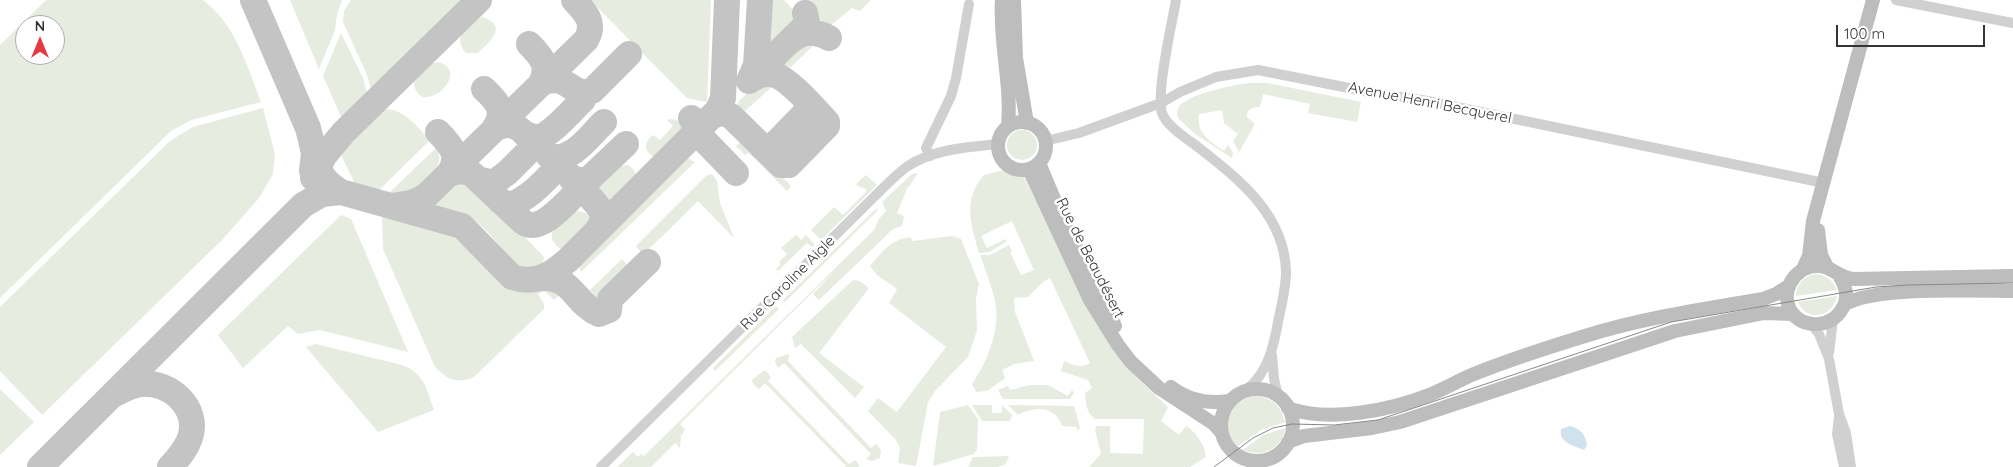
<!DOCTYPE html>
<html>
<head>
<meta charset="utf-8">
<style>
  body { margin:0 }
  #map { position:relative; width:2013px; height:467px; overflow:hidden; background:#fff; font-family:Quicksand,sans-serif }
  canvas { display:block }
  .north { position:absolute; left:15px; top:15px; width:50px; height:50px; box-sizing:border-box; background:#fff; border:1px solid #adadad; border-radius:50%; rotate:0deg; font-size:14px; font-weight:700; line-height:20px; text-align:center; color:#333 }
  .north::after { content:''; display:block; margin:auto; width:18px; height:22px; background:#e63946; clip-path:polygon(50% 0,100% 100%,50% 72%,0 100%) }
  .scale { position:absolute; left:1836px; top:25px; width:149px; height:22px; box-sizing:border-box; border:2px solid #333; border-top:0; padding-left:6px; font-size:15px; line-height:18px; white-space:nowrap; color:#333; -webkit-text-stroke:4px #fff; paint-order:stroke }
</style>
</head>
<body>
<div id="map">
<canvas width="2013" height="467"></canvas>
<div class="north">N</div>
<div class="scale">100 m</div>
</div>
<script>
const ctx = document.querySelector('canvas').getContext('2d');
ctx.lineJoin = 'round';
function fillPath(path, color) {
  ctx.fillStyle = color;
  ctx.fill(path, 'evenodd');
}
function stroke(path, color, width, dash) {
  ctx.strokeStyle = color;
  ctx.lineWidth = width;
  ctx.lineCap = dash ? 'butt' : 'round';
  ctx.setLineDash(dash || []);
  ctx.stroke(path);
}
function label(font, color, halo, rows, align = 'center') {
  ctx.font = font + ' Quicksand,sans-serif';
  ctx.lineWidth = 5;
  ctx.setLineDash([]);
  ctx.textBaseline = 'middle';
  ctx.strokeStyle = halo;
  ctx.fillStyle = color;
  for (const [text, x, y, turn = 0] of rows) {
    ctx.save();
    ctx.translate(x, y);
    ctx.rotate((+turn || 0) * Math.PI / 180);
    ctx.textAlign = isNaN(turn) ? turn : align;
    if (halo) ctx.strokeText(text, 0, 0);
    ctx.fillText(text, 0, 0);
    ctx.restore();
  }
}
fillPath(new Path2D(`
  M 46,0 L 203,0 C 235,24 247,65 261,102 L 191,120 L 171,131 L 0,298 L 0,45 ZM 25,25 L 55,25 L 55,55 L 25,55 Z
  M 290,0 L 342,0 L 337,14 L 335,30 L 319,69 Z
  M 351,0 L 463,0 L 371,90 L 367,75 L 343,22 L 344,11 Z
  M 590,0 L 711,0 L 707,102 L 687,98 Z
  M 765,0 L 784,0 L 799,16 L 797,25 L 773,47 L 769,47 L 764,39 Z
  M 802,0 L 871,0 L 860,11 L 852,8 L 830,26 L 824,23 Z
  M 482,17 C 509,25 490,42 478,53 L 466,53 C 452,39 466,21 482,17 Z
  M 341,33 L 363,78 L 367,94 L 342,119 L 323,76 Z
  M 814,39 L 819,40 L 791,67 L 784,66 L 783,59 L 799,44 Z
  M 437,62 C 466,68 442,100 422,97 C 404,83 420,66 437,62 Z
  M 764,83 L 774,83 L 774,85 L 745,111 L 738,105 L 739,101 L 757,84 Z
  M 1249,83 L 1268,83 L 1361,102 L 1357,122 L 1308,113 L 1310,104 L 1263,94 L 1260,107 C 1253,107 1246,109 1247,117 L 1255,124 L 1239,152 L 1233,141 L 1238,134 L 1224,123 L 1222,110 L 1199,114 C 1196,133 1210,142 1224,151 L 1228,145 L 1233,153 L 1232,158 L 1195,134 L 1178,118 C 1177,114 1176,111 1179,107 C 1187,94 1234,85 1249,83 Z
  M 263,108 L 275,154 L 273,174 L 259,198 L 223,239 L 42,415 L 0,371 L 0,307 L 170,141 L 193,127 Z
  M 387,109 C 406,111 417,127 430,140 L 378,191 L 355,184 L 342,157 L 342,150 L 377,114 Z
  M 672,119 L 681,122 L 684,128 L 683,135 L 662,156 L 654,157 C 643,151 644,142 653,135 L 660,140 L 673,126 L 667,120 Z
  M1007 145a15 15 0 1 1 30 0a15 15 0 1 1-30 0Z
  M 745,138 L 791,186 L 787,191 L 749,153 L 745,155 L 736,146 Z
  M 437,147 C 449,174 413,197 389,193 Z
  M 687,158 L 695,162 L 581,272 L 577,262 L 680,159 Z
  M 628,165 C 656,181 596,225 599,187 L 621,166 Z
  M 1004,170 L 1016,172 L 1025,178 L 1098,326 L 1135,376 L 1168,407 L 1161,421 L 1179,435 L 1186,426 C 1196,432 1205,445 1206,457 L 1190,467 L 1089,467 L 1101,454 L 1095,430 L 1097,426 L 1110,426 L 1110,453 L 1143,454 L 1144,419 L 1095,419 C 1086,413 1086,403 1085,393 L 1092,388 L 1088,380 L 1061,371 L 1064,361 C 1074,365 1080,369 1090,363 L 1050,278 L 1043,282 L 1028,297 L 1014,298 L 1015,312 L 1034,361 L 1014,364 L 1002,370 L 1005,378 L 987,391 L 976,392 L 972,384 C 989,359 1002,326 994,296 C 990,282 985,269 980,255 L 990,255 L 1009,245 L 1012,251 L 1010,252 L 1021,275 L 1034,270 L 1012,221 L 981,236 L 987,248 L 1006,239 L 1007,241 L 990,252 L 979,253 C 971,223 962,201 984,175 Z
  M 918,173 L 908,188 L 906,187 L 907,189 L 897,213 L 904,216 L 902,226 L 893,229 L 819,300 L 813,294 L 837,268 L 680,424 L 685,430 L 681,436 L 680,448 L 675,443 L 651,467 L 617,467 L 633,452 L 638,457 L 641,454 L 644,456 L 875,229 L 878,220 L 886,211 L 882,202 L 912,174 Z
  M 712,174 L 717,181 L 720,203 L 734,238 L 698,201 L 643,255 L 636,246 L 707,175 Z
  M 866,175 L 877,185 L 821,240 L 811,230 L 834,207 L 843,215 L 867,191 L 863,187 L 861,188 L 856,184 Z
  M 460,184 L 470,184 L 476,186 L 544,257 L 542,265 L 533,270 L 518,268 C 503,251 489,229 470,217 C 459,210 445,208 432,206 L 451,187 Z
  M 877,208 L 877,211 L 785,302 L 783,300 Z
  M 574,211 C 609,210 576,249 564,249 C 558,249 555,244 552,240 L 552,232 Z
  M 341,215 L 351,219 L 408,352 L 320,330 L 298,334 L 288,326 L 243,368 L 218,335 Z
  M 382,216 L 458,236 L 469,244 L 497,277 L 508,287 L 524,291 L 552,287 L 561,293 L 554,300 L 545,291 L 538,294 L 544,304 L 544,309 L 474,377 C 456,384 448,380 435,367 L 383,249 Z
  M 796,235 L 801,240 L 806,235 L 815,245 L 812,247 L 807,243 L 778,271 L 776,269 L 780,265 L 779,262 L 787,254 L 781,248 Z
  M 952,236 L 961,239 L 979,284 L 976,298 L 977,330 L 968,357 L 935,391 L 928,402 L 916,466 L 898,463 L 900,448 L 896,440 L 868,411 L 878,398 L 897,412 L 946,347 L 889,303 L 897,289 L 877,275 L 870,266 C 883,251 890,240 910,237 L 913,241 Z
  M 622,259 L 630,268 L 602,296 L 596,297 L 590,290 Z
  M 1815,274 C 1826,275 1833,280 1837,290 L 1796,296 C 1797,284 1803,277 1815,274 Z
  M 853,280 L 860,281 L 869,288 L 819,353 L 864,387 L 855,398 L 801,344 L 795,348 L 792,337 Z
  M 1837,296 C 1833,317 1807,323 1798,302 Z
  M 776,306 L 779,309 L 715,371 L 713,368 Z
  M 316,344 L 402,365 C 425,374 426,388 434,410 L 378,432 L 306,347 Z
  M 789,354 L 788,361 L 871,448 L 876,444 L 881,450 L 880,458 L 872,461 L 866,459 L 871,454 L 784,363 L 778,368 L 775,361 L 776,358 Z
  M 763,371 L 766,371 L 771,377 L 768,381 L 849,464 L 855,460 L 858,463 L 859,467 L 845,467 L 846,466 L 765,383 L 759,389 L 753,384 L 752,380 Z
  M 1029,385 L 1048,385 L 1068,396 L 1072,390 L 1074,393 L 1070,399 L 1003,399 L 998,390 L 1008,386 L 1011,390 Z
  M 0,389 L 34,422 L 0,455 Z
  M 1256,396 C 1273,398 1281,406 1285,422 L 1261,430 L 1238,446 C 1216,428 1230,399 1256,396 Z
  M 968,405 L 978,419 L 977,449 L 974,454 L 933,466 L 940,412 Z
  M 972,405 L 992,405 L 992,413 L 1002,413 L 1002,405 L 1012,415 L 1010,421 L 982,421 Z
  M 1008,405 L 1074,406 L 1080,428 L 1076,431 L 1077,427 L 1062,426 C 1056,405 1033,406 1018,415 Z
  M 1285,428 C 1282,449 1262,458 1243,450 L 1263,435 Z
  M 1009,456 L 1005,465 L 997,467 L 968,467 L 973,457 Z`), '#e6ecdf');
fillPath(new Path2D(`
  M 1570,426 C 1581,429 1585,434 1587,445 L 1584,450 C 1574,446 1558,442 1561,429 Z`), '#cfe2ee');
stroke(new Path2D(`
  M 253,0 L 308,128 L 314,153 L 312,171
  M 789,42 C 802,31 814,30 829,38
  M 529,44 C 541,56 550,66 541,83
  M 749,81 L 803,28 L 807,22 L 805,13
  M 749,81 L 756,65 L 760,0
  M 541,83 C 569,72 569,97 592,91 L 629,54
  M 484,89 C 498,102 506,111 494,129
  M 715,115 L 719,112 L 731,116 L 781,165 L 789,165 L 827,126 L 827,122 C 816,110 789,79 775,75 C 766,72 756,76 749,81
  M 691,118 L 705,141 L 736,173
  M 494,129 C 501,126 508,123 516,127 C 525,130 598,202 601,211 C 604,218 602,224 598,229
  M 438,132 C 451,145 461,156 449,174
  M 524,133 C 529,136 534,138 540,137 C 553,133 572,110 583,100
  M 762,147 L 767,148 L 773,146 L 808,110 L 810,104
  M 314,153 C 317,171 325,183 341,192 L 462,226 L 512,277 C 535,285 551,275 568,260 L 718,110 L 723,98 L 727,0
  M 549,156 C 571,164 590,135 604,122
  M 449,174 L 460,171 L 471,173 L 523,222 C 541,235 568,200 581,188
  M 313,178 L 324,156 L 343,133 L 479,0
  M 571,178 L 584,181 L 590,178 L 626,144
  M 478,179 L 493,183 L 507,173 L 536,144
  M 500,201 L 510,205 C 530,198 544,181 559,166
  M 392,206 C 406,204 416,203 427,195 L 586,40 C 596,23 586,13 574,0
  M 542,278 C 572,276 575,304 599,314 L 609,310 L 610,299 L 648,262
  M 115,394 C 124,389 131,385 141,384 C 170,381 200,408 190,438 C 186,450 178,458 170,467
  M 40,467 L 303,205 L 322,194 L 341,192`), '#c4c4c4', 26);
stroke(new Path2D(`
  M 1176,0 C 1172,24 1156,91 1162,113 C 1166,125 1184,137 1194,144 C 1236,177 1285,213 1286,272 C 1286,287 1282,303 1279,317 C 1274,345 1269,372 1246,390
  M 1896,0 L 2013,23
  M 1045,141 L 1079,133 L 1161,103 L 1180,92 L 1216,77 L 1258,70 L 1374,93 L 1428,101 L 1824,183
  M 930,156 L 926,148 L 951,96 L 956,78 L 969,4
  M 1811,324 L 1819,334 L 1829,359 L 1839,414 L 1846,433 L 1851,467
  M 1829,353 L 1833,319
  M 1272,355 L 1274,379 L 1278,396
  M 1839,417 L 1837,434 L 1844,467
  M 601,467 L 879,192 C 888,183 898,173 908,166 C 934,149 968,147 998,144`), '#d0d0d0', 10);
stroke(new Path2D(`
  M 1002,0 C 999,42 1012,84 1008,126
  M 1014,0 L 1016,58 L 1027,123
  M998 146a24 24 0 1 1 48 0a24 24 0 1 1-48 0Z
  M 1039,163 L 1062,218 L 1115,326
  M 1029,169 L 1090,300 L 1118,345 L 1131,362 L 1159,388 L 1214,424 L 1222,433
  M 1818,230 L 1821,255 L 1827,267
  M 1803,269 L 1809,256 L 1813,221 L 1873,0
  M 1840,277 C 1846,287 1849,299 1842,309 C 1833,326 1806,330 1793,314 C 1778,295 1793,267 1816,266 C 1832,265 1837,278 1854,279 L 2013,276
  M 1844,305 C 1873,286 1975,291 2013,291
  M 1171,387 C 1188,400 1208,404 1229,401
  M1221 425a36 36 0 1 1 72 0a36 36 0 1 1-72 0Z
  M 1288,408 C 1329,423 1391,410 1429,395 C 1445,389 1459,380 1474,374 C 1509,360 1549,347 1585,336 C 1643,318 1703,309 1763,299 L 1776,294 L 1789,286
  M 1288,442 L 1304,436 L 1372,428 L 1400,422 L 1675,331 L 1764,313 L 1793,314`), '#bdbdbd', 14);
stroke(new Path2D(`
  M 1214,467 L 1253,438 L 1273,428 L 1292,424 L 1334,425 L 1378,420 L 1671,322 L 1876,287 L 1908,285 L 2013,283`), '#888', 1);
label('15px', '#333', '#fff', [
  ["Avenue Henri Becquerel",1430,103,11],
  ["Rue de Beaudésert",1090,258,63],
  ["Rue Caroline Aigle",788,283,-45]
]);
</script>
</body>
</html>
